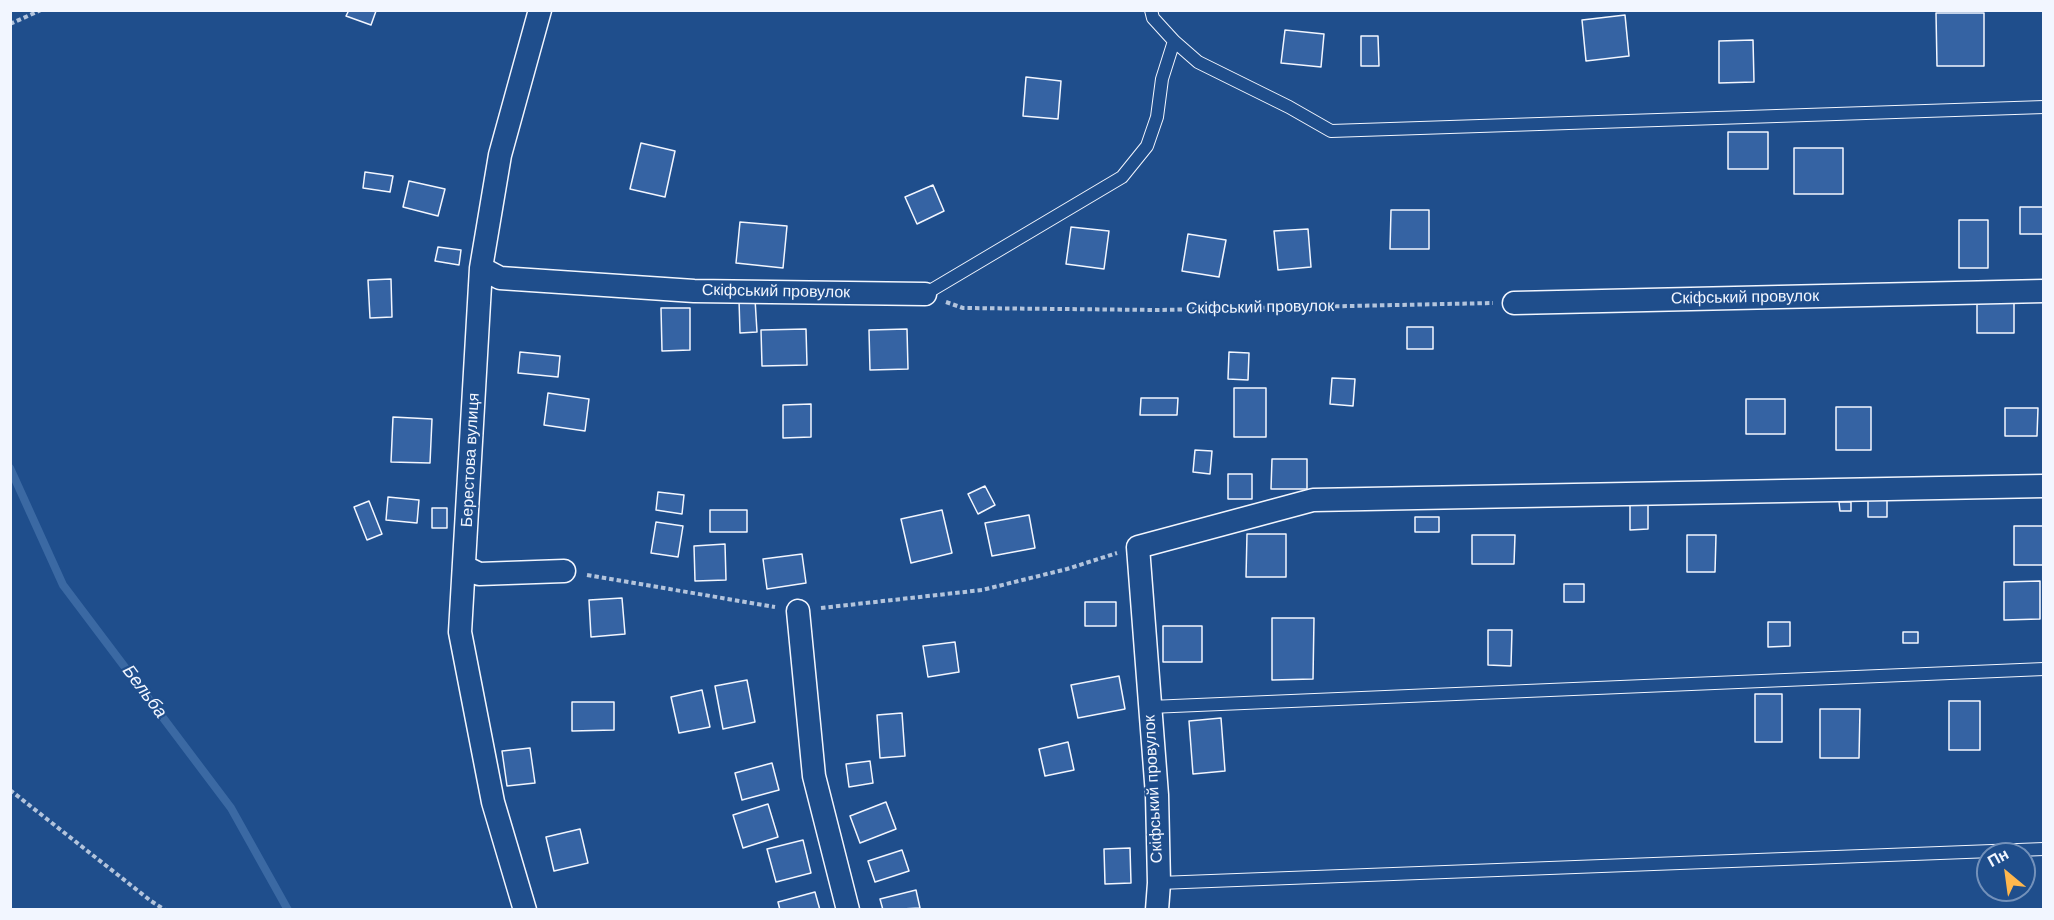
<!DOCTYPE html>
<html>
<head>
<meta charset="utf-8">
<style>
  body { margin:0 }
  #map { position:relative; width:2054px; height:920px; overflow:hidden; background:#1f4e8c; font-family:"DM Sans",sans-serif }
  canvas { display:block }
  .frame { position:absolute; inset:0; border:12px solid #f2f6ff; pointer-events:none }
  .north { position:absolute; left:1976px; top:842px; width:60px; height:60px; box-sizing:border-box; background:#1f4e8c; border:2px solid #7391ba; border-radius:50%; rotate:331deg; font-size:16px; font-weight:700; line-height:24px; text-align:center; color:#f2f6ff }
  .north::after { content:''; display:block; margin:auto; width:21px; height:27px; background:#ffb74d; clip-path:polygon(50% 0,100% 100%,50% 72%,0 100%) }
</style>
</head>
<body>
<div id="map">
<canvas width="2054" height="920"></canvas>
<div class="frame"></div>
<div class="north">Пн</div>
</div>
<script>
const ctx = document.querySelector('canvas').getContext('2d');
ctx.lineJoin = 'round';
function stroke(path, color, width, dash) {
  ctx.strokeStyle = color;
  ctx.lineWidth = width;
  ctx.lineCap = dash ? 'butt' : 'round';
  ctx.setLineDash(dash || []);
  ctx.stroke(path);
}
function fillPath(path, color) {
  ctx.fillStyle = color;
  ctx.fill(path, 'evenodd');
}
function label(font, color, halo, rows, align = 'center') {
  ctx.font = font + ' "DM Sans",sans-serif';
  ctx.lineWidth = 4.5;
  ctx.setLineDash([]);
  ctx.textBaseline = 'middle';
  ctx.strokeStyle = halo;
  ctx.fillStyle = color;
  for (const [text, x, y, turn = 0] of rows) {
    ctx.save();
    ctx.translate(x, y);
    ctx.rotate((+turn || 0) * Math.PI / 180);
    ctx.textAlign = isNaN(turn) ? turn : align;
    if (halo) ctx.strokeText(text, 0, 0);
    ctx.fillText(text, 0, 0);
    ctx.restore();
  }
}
stroke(new Path2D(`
  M 10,468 L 63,585 L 231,808 L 288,910`), '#3b69a3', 8);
const building = new Path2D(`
  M 349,10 L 374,10 L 376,11 L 371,25 L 346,16 Z
  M 1936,13 L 1984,13 L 1984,66 L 1937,66 Z
  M 1625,15 L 1629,56 L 1586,61 L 1582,20 Z
  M 1285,30 L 1324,34 L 1321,67 L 1281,63 Z
  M 1361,36 L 1378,36 L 1379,66 L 1361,66 Z
  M 1753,40 L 1754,82 L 1719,83 L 1719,41 Z
  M 1026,77 L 1061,81 L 1058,119 L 1023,116 Z
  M 1728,132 L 1768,132 L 1768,169 L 1728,169 Z
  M 641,143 L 675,151 L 665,197 L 630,189 Z
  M 1794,148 L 1843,148 L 1843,194 L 1794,194 Z
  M 365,172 L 393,176 L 390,192 L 363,188 Z
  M 409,181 L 445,189 L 438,216 L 403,207 Z
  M 933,185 L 944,211 L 917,224 L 905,197 Z
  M 2020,207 L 2044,207 L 2044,234 L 2020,234 Z
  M 1391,210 L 1429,210 L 1429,249 L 1390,249 Z
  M 1959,220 L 1988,220 L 1988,268 L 1959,268 Z
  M 740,222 L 787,226 L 783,268 L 736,263 Z
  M 1071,227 L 1109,231 L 1104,269 L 1066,264 Z
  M 1308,229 L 1311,267 L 1278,270 L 1274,231 Z
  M 1188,234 L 1226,240 L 1219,277 L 1182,271 Z
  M 438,247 L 461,250 L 459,265 L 435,261 Z
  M 391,279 L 392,317 L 370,318 L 368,280 Z
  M 755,299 L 757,332 L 740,333 L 739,300 Z
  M 1977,300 L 2014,300 L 2014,333 L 1977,333 Z
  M 661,308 L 690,308 L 690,350 L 662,351 Z
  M 1407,327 L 1433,327 L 1433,349 L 1407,349 Z
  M 806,329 L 807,365 L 762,366 L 761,330 Z
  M 907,329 L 908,369 L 870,370 L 869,330 Z
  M 520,352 L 560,356 L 558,377 L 518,373 Z
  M 1229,352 L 1249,353 L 1248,380 L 1228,379 Z
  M 1332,378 L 1355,379 L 1353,406 L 1330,404 Z
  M 1234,388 L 1266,388 L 1266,437 L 1234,437 Z
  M 548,393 L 589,399 L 585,431 L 544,425 Z
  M 1141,398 L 1178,398 L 1177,415 L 1140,415 Z
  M 1746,399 L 1785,399 L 1785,434 L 1746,434 Z
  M 811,404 L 811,437 L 783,438 L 783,405 Z
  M 1836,407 L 1871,407 L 1871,450 L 1836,450 Z
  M 2005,408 L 2038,408 L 2037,436 L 2005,436 Z
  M 393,417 L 432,419 L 430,463 L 391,462 Z
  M 1195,450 L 1212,451 L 1210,474 L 1193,472 Z
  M 1272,459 L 1307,459 L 1307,489 L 1271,489 Z
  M 1228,474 L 1252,474 L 1252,499 L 1228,499 Z
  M 985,486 L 995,505 L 978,514 L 968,494 Z
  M 658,492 L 684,495 L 682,514 L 656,510 Z
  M 388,497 L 419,500 L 417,523 L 386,520 Z
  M 1868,497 L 1887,497 L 1887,517 L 1868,517 Z
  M 369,501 L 382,534 L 367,540 L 354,507 Z
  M 1630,502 L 1648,503 L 1648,529 L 1630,530 Z
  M 1839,502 L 1851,502 L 1851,511 L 1840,511 Z
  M 432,508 L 447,508 L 447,528 L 432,528 Z
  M 710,510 L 747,510 L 747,532 L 710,532 Z
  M 942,510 L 952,553 L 911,563 L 901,519 Z
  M 1029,515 L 1035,548 L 992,556 L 985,523 Z
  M 1415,517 L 1439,517 L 1439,532 L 1415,532 Z
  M 656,522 L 683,526 L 678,557 L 651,553 Z
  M 2014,526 L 2044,526 L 2044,565 L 2014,565 Z
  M 1247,534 L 1286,534 L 1286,577 L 1246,577 Z
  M 1472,535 L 1515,535 L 1514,564 L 1472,564 Z
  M 1687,535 L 1716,535 L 1715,572 L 1687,572 Z
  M 725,544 L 726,580 L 695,581 L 694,546 Z
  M 802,554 L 806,583 L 767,589 L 763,559 Z
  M 2040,581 L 2040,619 L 2004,620 L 2004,582 Z
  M 1564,584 L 1584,584 L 1584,602 L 1564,602 Z
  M 622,598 L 625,634 L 591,637 L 589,600 Z
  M 1085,602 L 1116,602 L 1116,626 L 1085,626 Z
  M 1272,618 L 1314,618 L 1313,679 L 1272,680 Z
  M 1768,622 L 1790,622 L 1790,646 L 1768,647 Z
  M 1163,626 L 1202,626 L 1202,662 L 1163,662 Z
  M 1488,630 L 1512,630 L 1511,666 L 1488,665 Z
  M 1903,632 L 1918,632 L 1918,643 L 1903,643 Z
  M 955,642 L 959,672 L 928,677 L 923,646 Z
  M 1119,676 L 1125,709 L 1078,718 L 1071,685 Z
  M 747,680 L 755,722 L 723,729 L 715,686 Z
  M 702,690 L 710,727 L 679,733 L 671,697 Z
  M 1755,694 L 1782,694 L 1782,742 L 1755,742 Z
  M 1949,701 L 1980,701 L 1980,750 L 1949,750 Z
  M 572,702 L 614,702 L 614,730 L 572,731 Z
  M 1820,709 L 1860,709 L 1859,758 L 1820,758 Z
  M 902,713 L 905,756 L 880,758 L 877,715 Z
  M 1221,718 L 1225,771 L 1193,774 L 1189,721 Z
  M 1068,742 L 1074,770 L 1045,776 L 1039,749 Z
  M 530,748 L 535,783 L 507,786 L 502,751 Z
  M 870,761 L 873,783 L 849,787 L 846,764 Z
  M 772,763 L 779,790 L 742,800 L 735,773 Z
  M 886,802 L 896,829 L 860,843 L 850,816 Z
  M 768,804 L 778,837 L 743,848 L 733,815 Z
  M 580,829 L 588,863 L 554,871 L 546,837 Z
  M 803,840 L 811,873 L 776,882 L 767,849 Z
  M 1130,848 L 1131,883 L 1105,884 L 1104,849 Z
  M 902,850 L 909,871 L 875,882 L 868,861 Z
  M 916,890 L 920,908 L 883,910 L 880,899 Z
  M 815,892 L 820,910 L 780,910 L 778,902 Z`);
fillPath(building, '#3563a3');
stroke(building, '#f2f6ff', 1.5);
const lane = new Path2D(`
  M 1151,10 L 1153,18 L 1174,41 L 1198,62 L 1289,107 L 1331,131 L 2044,107
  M 925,294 L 1122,177 L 1147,146 L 1157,117 L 1162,79 L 1174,41
  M 1150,707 L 2044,669
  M 1159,883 L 2044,849`);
const street = new Path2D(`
  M 481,268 L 500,278 L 694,291 L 925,294
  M 1514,303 L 2044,291
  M 465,567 L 479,574 L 564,571
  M 798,611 L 814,776 L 848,910
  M 525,910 L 493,802 L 460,632 L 481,268 L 500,155 L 540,10
  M 1157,910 L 1159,883 L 1157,795 L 1138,547 L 1313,500 L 2044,486`);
stroke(lane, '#f2f6ff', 14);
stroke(street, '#f2f6ff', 25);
stroke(new Path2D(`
  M 10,24 L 41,10
  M 946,302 L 963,308 L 1158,310 L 1493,303
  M 587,575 L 775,607
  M 821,608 L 982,590 L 1067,569 L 1117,553
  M 10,790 L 151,901 L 165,910`), '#b3c4dc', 4, [4.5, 3]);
stroke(lane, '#1f4e8c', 12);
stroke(street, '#1f4e8c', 22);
label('16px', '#f2f6ff', '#1f4e8c', [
  ["Скіфський провулок",776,292,1],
  ["Скіфський провулок",1745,298,-1],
  ["Скіфський провулок",1260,308,-1],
  ["Берестова вулиця",471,460,-87],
  ["Скіфський провулок",1154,789,-93]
]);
label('italic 18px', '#f2f6ff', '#1f4e8c', [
  ["Бельба",144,692,53]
]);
</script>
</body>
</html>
